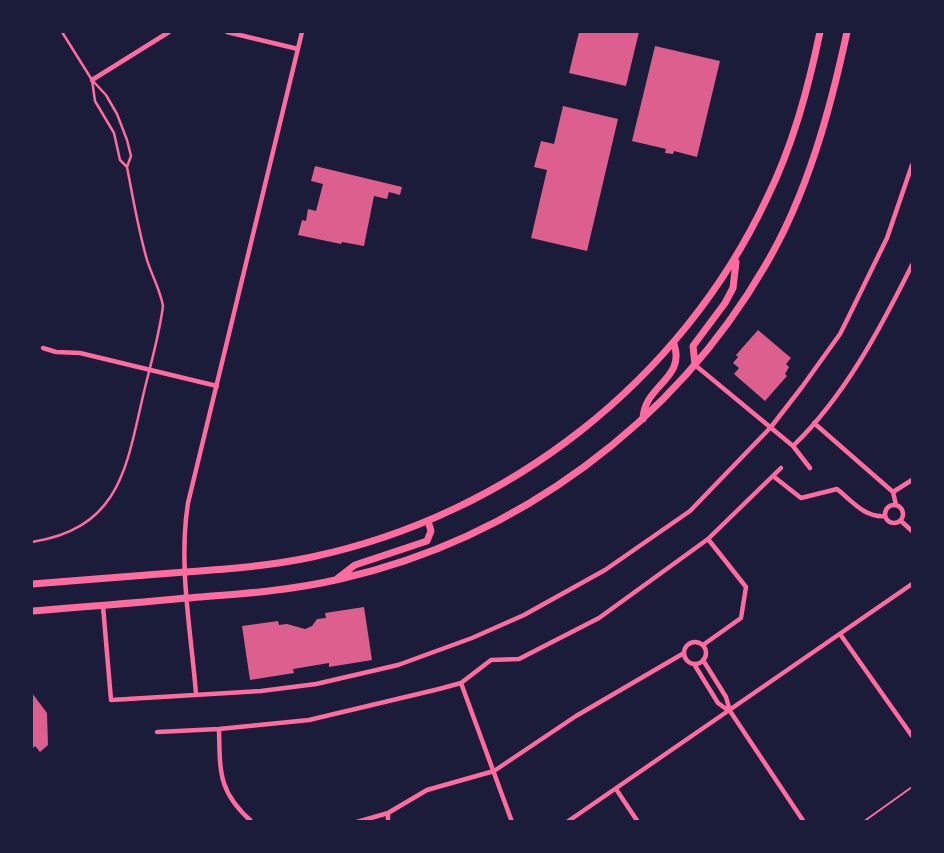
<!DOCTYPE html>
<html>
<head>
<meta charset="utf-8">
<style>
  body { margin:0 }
  #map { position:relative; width:944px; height:853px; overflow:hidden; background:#1b1b3a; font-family:Karla,sans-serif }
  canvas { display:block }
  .frame { position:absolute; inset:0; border:33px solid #1b1b3a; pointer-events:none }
</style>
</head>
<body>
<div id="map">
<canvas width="944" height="853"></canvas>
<div class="frame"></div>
</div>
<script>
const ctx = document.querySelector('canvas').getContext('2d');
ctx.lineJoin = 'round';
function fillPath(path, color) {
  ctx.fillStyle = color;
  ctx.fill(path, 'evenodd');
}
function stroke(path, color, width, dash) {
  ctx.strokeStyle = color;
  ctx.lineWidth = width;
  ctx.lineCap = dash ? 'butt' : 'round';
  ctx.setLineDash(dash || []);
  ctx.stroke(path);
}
fillPath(new Path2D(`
  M 579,32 L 639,32 L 626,86 L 569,73 Z
  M 655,46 L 720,61 L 697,157 L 674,151 L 673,154 L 665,153 L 666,149 L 632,141 Z
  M 563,106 L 618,119 L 587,251 L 531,238 L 547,170 L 534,167 L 541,141 L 554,144 Z
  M 315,166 L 402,187 L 400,195 L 389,192 L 387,199 L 374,196 L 364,246 L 342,242 L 341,244 L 298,235 L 302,220 L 306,221 L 308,209 L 316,211 L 323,184 L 311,181 Z
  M 758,330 L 791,358 L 786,364 L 789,367 L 785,374 L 787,376 L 765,401 L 734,374 L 739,368 L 733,363 L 738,357 L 736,355 Z
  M 364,607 L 372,660 L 329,667 L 329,663 L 293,669 L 294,673 L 250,680 L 242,626 L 278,621 L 279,625 L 287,624 L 305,629 L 312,626 L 317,619 L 326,618 L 325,613 Z
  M 32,693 L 47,713 L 48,745 L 40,752 L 35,746 L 32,749 Z`), '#dd5f8e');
stroke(new Path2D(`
  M 863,822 L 912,787`), '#ff6b9d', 2);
stroke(new Path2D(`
  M 92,80 L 95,101 L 114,133 L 120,160 L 126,166
  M 32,542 C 119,528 126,470 143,396 C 150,366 159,337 163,306 C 160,289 152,276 147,260 C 138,229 133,198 127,167 L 131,156 L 127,140 L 117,114 L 106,95 L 92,80 L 62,32`), '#ff6b9d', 2.5);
stroke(new Path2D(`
  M 227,32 L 298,49
  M 92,80 L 169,32
  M 43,348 L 56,352 L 80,353 L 217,386
  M 695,365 L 793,446 L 810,468
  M 814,423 L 893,492 L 896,505
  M 793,446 C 845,396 880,329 912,265
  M 773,476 L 801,498 L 837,489 C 852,501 865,518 885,516
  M 893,492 L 912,480
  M885 514a9 9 0 1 1 18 0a9 9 0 1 1-18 0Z
  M 901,521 L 912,531
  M 103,606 L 111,700 L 261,691 L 316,684 L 398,665 L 472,638 L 524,615 L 605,570 L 690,511 L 771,427 L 802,387 L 840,334 L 849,316 L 887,238 L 912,165
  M 840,634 L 912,736
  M684 653a11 11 0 1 1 22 0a11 11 0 1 1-22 0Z
  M 703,645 L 741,618 L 746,587 L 708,539
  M 703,660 L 726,697 L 730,711 L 804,822
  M 694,664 L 718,703 L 729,711
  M 461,683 L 512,822
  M 196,694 C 191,631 178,565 188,503 L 302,32
  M 219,729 C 220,772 218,792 252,822
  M 157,732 L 219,729 L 309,720 L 439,689 L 461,683 L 491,660 L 519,659 L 599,618 L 708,539 L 781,468
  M 616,789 L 638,822
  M 357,822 L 388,813 L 427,790 L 494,771 L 576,716 L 684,653
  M 388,822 L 388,813
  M 567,822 L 912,584`), '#ff6b9d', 4.5);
stroke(new Path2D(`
  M 695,365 L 693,346 L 725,303 L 733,288 L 736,262
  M 643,419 C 644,385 686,379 674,344
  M 338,578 L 355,565 L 427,541 L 431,531 L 428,521
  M 32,584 C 83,580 134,576 185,572 C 227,569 270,566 312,557 C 509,515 681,381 767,198 C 793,145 808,89 820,32
  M 32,611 C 83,607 135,603 186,598 C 238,594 289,591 340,579 C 517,539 674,423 765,266 C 807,195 830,111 847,32`), '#ff6b9d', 7);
</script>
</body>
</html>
